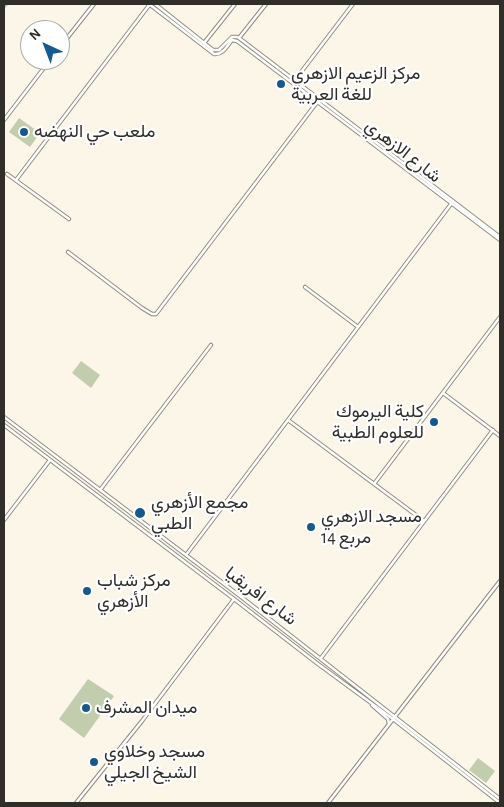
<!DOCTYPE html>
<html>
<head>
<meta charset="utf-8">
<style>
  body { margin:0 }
  #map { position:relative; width:504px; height:807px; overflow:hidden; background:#fbf6e8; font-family:"Alegreya Sans",sans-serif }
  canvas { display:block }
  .frame { position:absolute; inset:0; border:5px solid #302e29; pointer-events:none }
  .north { position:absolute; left:20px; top:20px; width:50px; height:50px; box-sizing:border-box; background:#fff; border:1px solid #acaba9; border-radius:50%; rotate:317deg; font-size:14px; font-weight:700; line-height:20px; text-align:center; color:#302e29 }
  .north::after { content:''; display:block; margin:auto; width:18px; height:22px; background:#16598e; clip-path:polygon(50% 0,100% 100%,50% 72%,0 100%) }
</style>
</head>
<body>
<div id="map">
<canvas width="504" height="807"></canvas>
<div class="frame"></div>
<div class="north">N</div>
</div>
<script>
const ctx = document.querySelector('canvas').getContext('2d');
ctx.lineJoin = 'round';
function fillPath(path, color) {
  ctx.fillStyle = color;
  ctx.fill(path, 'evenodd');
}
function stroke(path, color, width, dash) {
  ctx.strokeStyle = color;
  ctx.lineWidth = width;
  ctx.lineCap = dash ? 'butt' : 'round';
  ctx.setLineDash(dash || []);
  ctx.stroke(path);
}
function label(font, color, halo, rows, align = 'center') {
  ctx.font = font + ' "Alegreya Sans",Vazirmatn,sans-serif';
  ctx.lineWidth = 4.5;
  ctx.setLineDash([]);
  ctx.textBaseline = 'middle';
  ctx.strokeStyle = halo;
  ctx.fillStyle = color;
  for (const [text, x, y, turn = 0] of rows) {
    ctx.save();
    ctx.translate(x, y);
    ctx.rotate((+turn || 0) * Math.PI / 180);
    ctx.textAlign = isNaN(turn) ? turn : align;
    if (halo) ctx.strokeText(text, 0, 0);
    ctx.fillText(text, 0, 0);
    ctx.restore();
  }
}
fillPath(new Path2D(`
  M 19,118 L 40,133 L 30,147 L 9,132 Z
  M 81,361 L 100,375 L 91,388 L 72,373 Z
  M 88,679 L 114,696 L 84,738 L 59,719 Z
  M 478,758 L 495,771 L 486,783 L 469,770 Z`), '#c1cdad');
const tertiary = new Path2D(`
  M 149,4 L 214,54 C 223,55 227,46 232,40 L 237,41 L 500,240
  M 155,4 L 213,50 L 219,50 L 232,37 L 237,37 L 239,38 L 500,237
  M 239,38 L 266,4
  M 204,43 L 235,4
  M 60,47 L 94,4
  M 295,80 L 353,4
  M 4,120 L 50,60
  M 7,174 L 69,219
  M 16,180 L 150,4
  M 68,252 L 142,308 L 152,314 L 156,314 L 318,101
  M 305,287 L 358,327
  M 443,393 L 500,436
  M 4,417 L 240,596 L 500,799
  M 288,420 L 424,521
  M 4,425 L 234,599 L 318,664 L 393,719 L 500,803
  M 374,484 L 500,317
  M 100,490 L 211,345
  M 4,520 L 50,460
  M 186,555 L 451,204
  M 321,658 L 493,430
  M 372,705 L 388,719 L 389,724
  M 76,803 L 142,721 L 234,599
  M 328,803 L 500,581`);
const primary = new Path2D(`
  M 4,6 L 6,4`);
stroke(tertiary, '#908c7f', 4.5);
stroke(primary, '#dad9d8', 5);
stroke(tertiary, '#fff', 2.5);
stroke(primary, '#8ec4bf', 3);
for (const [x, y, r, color] of [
  [281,84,5,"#16598e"],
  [24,132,5,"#16598e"],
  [434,422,5,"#16598e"],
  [140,513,6,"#16598e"],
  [311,527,5,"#16598e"],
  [87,591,5,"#16598e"],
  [86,708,5,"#16598e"],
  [94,762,5,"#16598e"]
]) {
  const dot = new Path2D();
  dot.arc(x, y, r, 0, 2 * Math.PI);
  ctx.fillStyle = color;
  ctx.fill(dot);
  stroke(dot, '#fff', 2);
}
label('18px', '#302e29', '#fff', [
  ["مركز الزعيم الازهري",291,74],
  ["للغة العربية",291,95],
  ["ملعب حي النهضه",34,132],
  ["كلية اليرموك",424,412,"right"],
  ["للعلوم الطبية",424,433,"right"],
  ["مجمع الأزهري",151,503],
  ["الطبي",151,524],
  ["مسجد الازهري",321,517],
  ["مربع 14",321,538],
  ["مركز شباب",97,581],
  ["الأزهري",97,602],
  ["ميدان المشرف",96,708],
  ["مسجد وخلاوي",104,752],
  ["الشيخ الجيلي",104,773]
], 'left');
label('18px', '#302e29', '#fff', [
  ["شارع الازهري",403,151,38],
  ["شارع افريقيا",261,596,37]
]);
</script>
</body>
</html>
